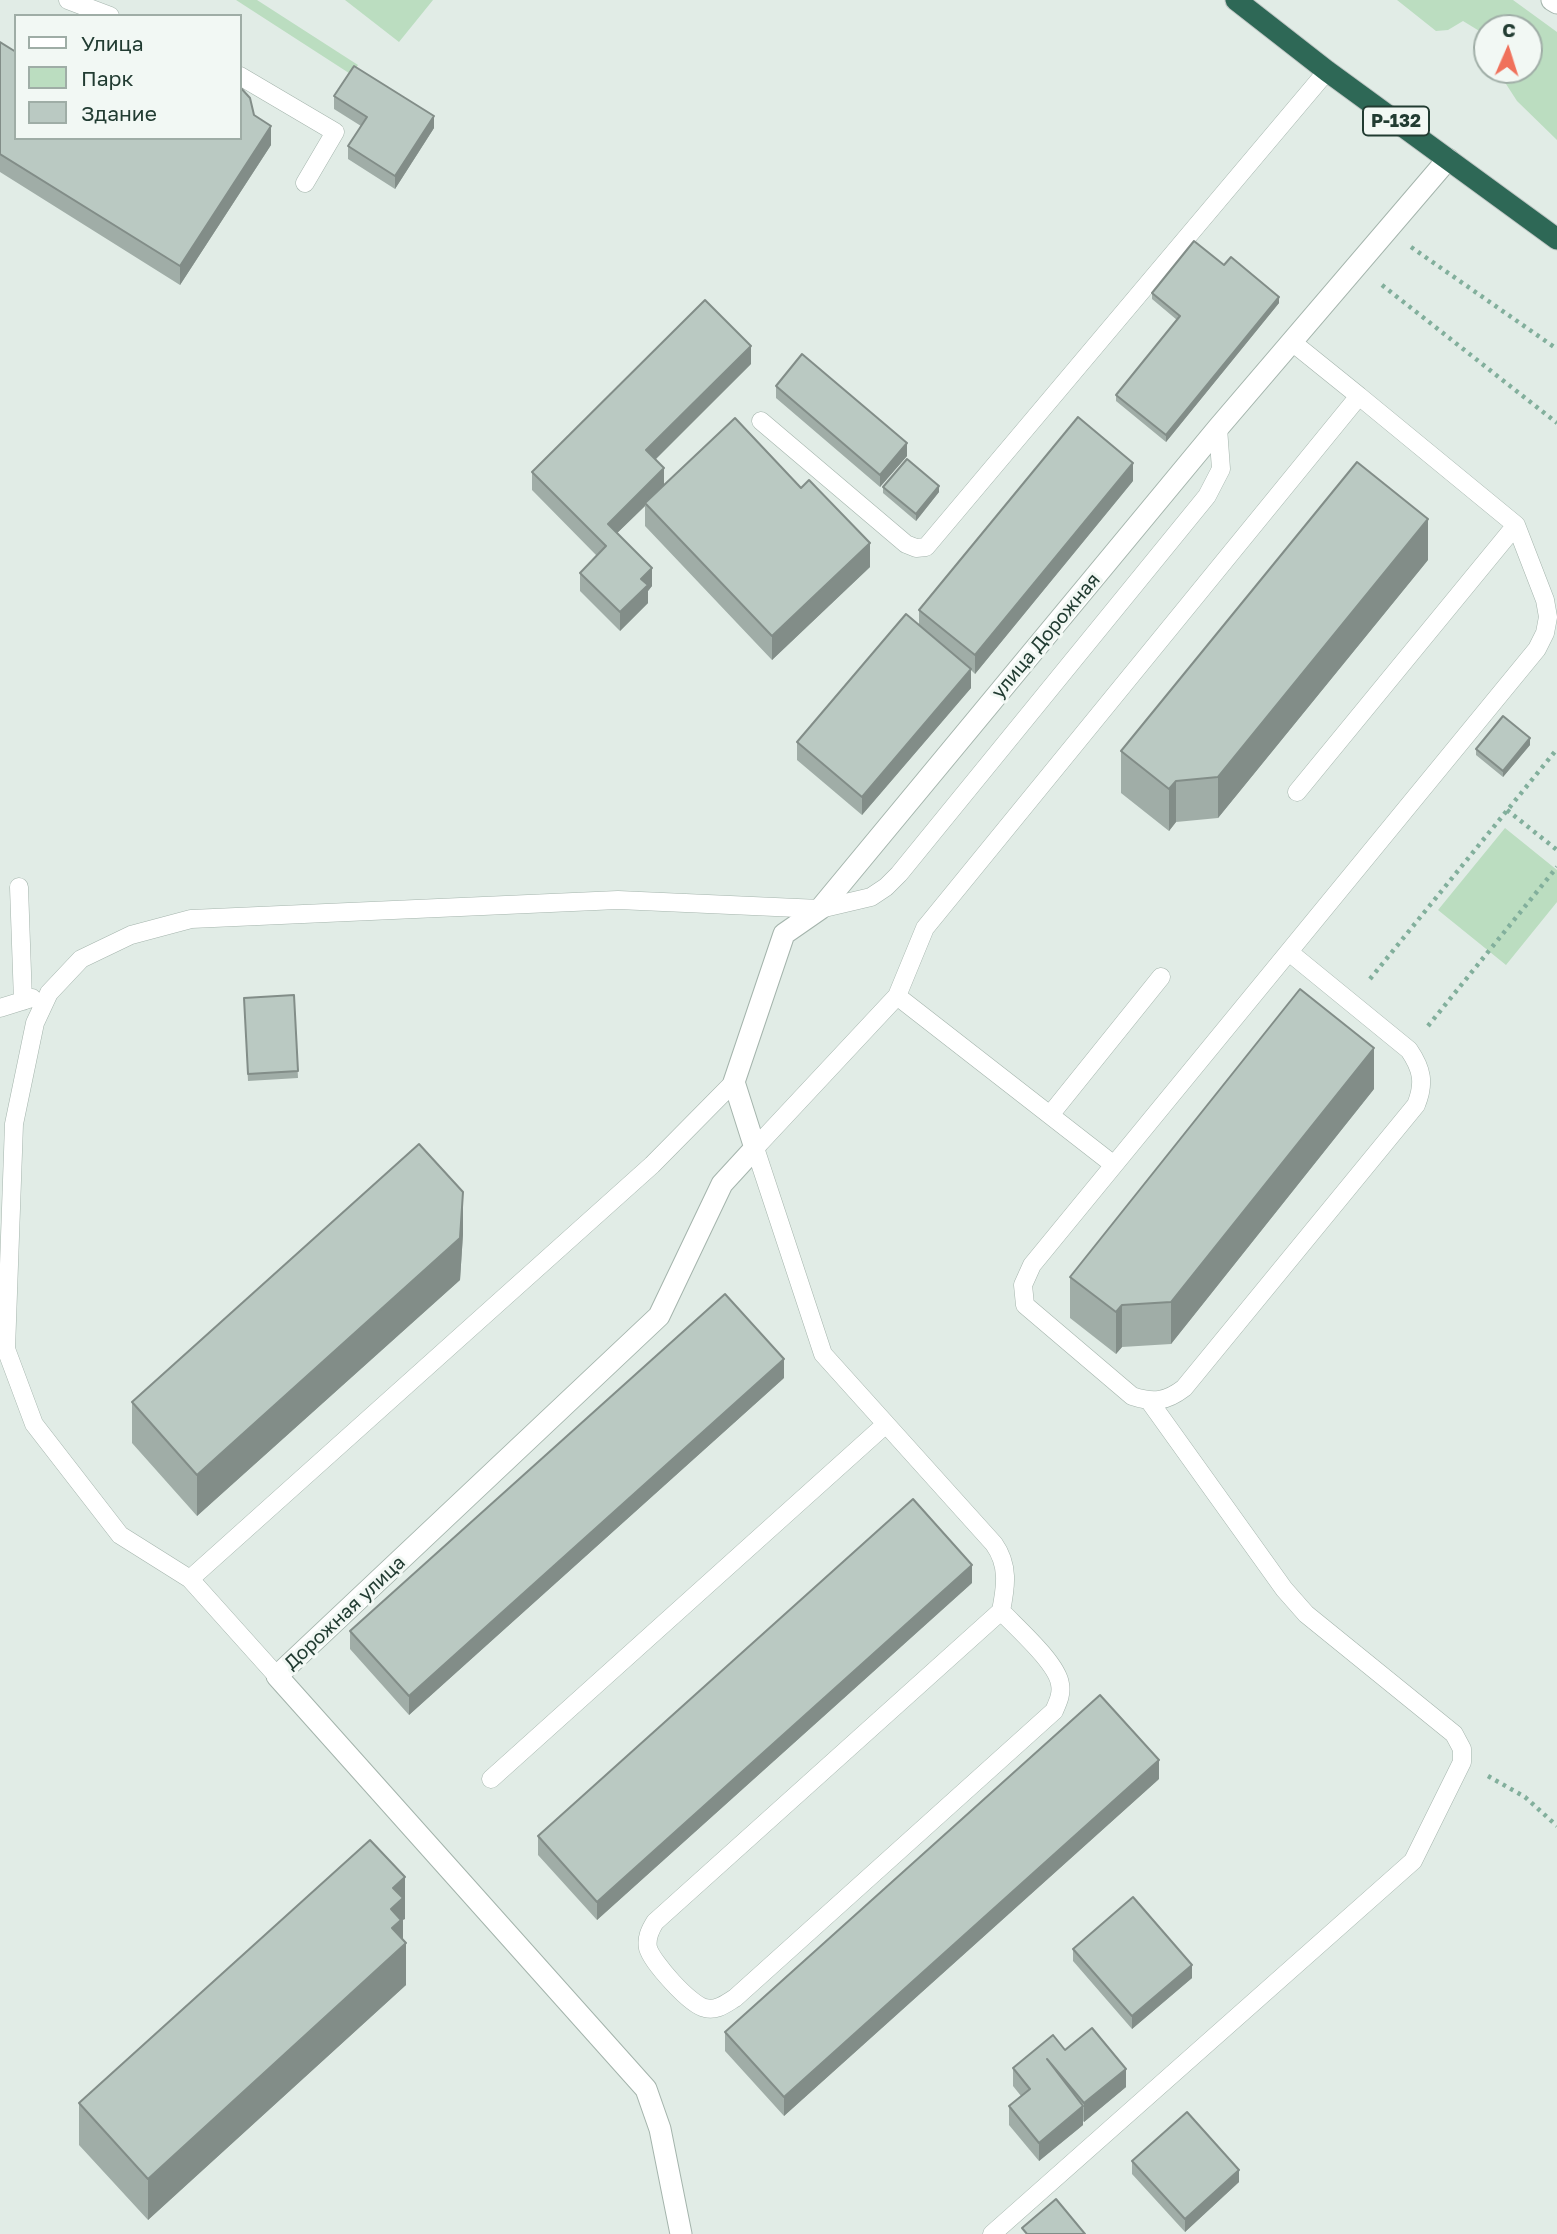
<!DOCTYPE html>
<html>
<head>
<meta charset="utf-8">
<style>
  body { margin:0 }
  #map { position:relative; width:1557px; height:2234px; overflow:hidden; background:#e1ece6; font-family:"Golos Text",sans-serif }
  canvas { display:block }
  .legend { position:absolute; left:14px; top:14px; width:228px; height:126px; box-sizing:border-box; background:#f2f8f4; border:2px solid #9fada6; margin:0; padding:9px 12px; list-style:none; font-size:21px; color:#223c32 }
  .legend li { display:flex; align-items:center; gap:14px; height:35px }
  .legend b { width:35px; border:2px solid #9fada6 }
  .north { position:absolute; left:1473px; top:14px; width:70px; height:70px; box-sizing:border-box; background:#f2f8f4; border:2px solid #9fada6; border-radius:50%; rotate:3deg; font-size:19px; font-weight:700; line-height:28px; text-align:center; color:#223c32 }
  .north::after { content:''; display:block; margin:auto; width:24px; height:32px; background:#f0715b; clip-path:polygon(50% 0,100% 100%,50% 72%,0 100%) }
</style>
</head>
<body>
<div id="map">
<canvas width="1557" height="2234"></canvas>
<ul class="legend">
<li><b style="height:9px;background:#fff"></b>Улица</li>
<li><b style="height:19px;background:#bbddc0"></b>Парк</li>
<li><b style="height:19px;background:#bac9c2"></b>Здание</li>
</ul>
<div class="north">С</div>
</div>
<script>
const ctx = document.querySelector('canvas').getContext('2d');
ctx.lineJoin = 'round';
function fillPath(path, color) {
  ctx.fillStyle = color;
  ctx.fill(path, 'evenodd');
}
function stroke(path, color, width, dash) {
  ctx.strokeStyle = color;
  ctx.lineWidth = width;
  ctx.lineCap = dash ? 'butt' : 'round';
  ctx.setLineDash(dash || []);
  ctx.stroke(path);
}
function label(font, color, halo, rows, align = 'center') {
  ctx.font = font + ' "Golos Text",sans-serif';
  ctx.lineWidth = 6;
  ctx.setLineDash([]);
  ctx.textBaseline = 'middle';
  ctx.strokeStyle = halo;
  ctx.fillStyle = color;
  for (const [text, x, y, turn = 0] of rows) {
    ctx.save();
    ctx.translate(x, y);
    ctx.rotate((+turn || 0) * Math.PI / 180);
    ctx.textAlign = isNaN(turn) ? turn : align;
    if (halo) ctx.strokeText(text, 0, 0);
    ctx.fillText(text, 0, 0);
    ctx.restore();
  }
}
fillPath(new Path2D(`
  M 236,0 L 257,0 L 358,65 L 352,75 Z
  M 345,0 L 433,0 L 399,42 Z
  M 1397,0 L 1513,0 L 1557,32 L 1557,140 L 1517,101 L 1497,70 L 1529,70 L 1529,28 L 1487,28 L 1487,44 L 1481,32 L 1463,21 L 1448,30 L 1436,31 Z
  M 1505,828 L 1557,870 L 1557,902 L 1506,965 L 1438,910 Z`), '#bbddc0');
const lane = new Path2D(`
  M 68,0 L 110,16
  M 240,76 L 335,132 L 305,183
  M 761,421 L 906,544 L 916,548 L 926,547 L 1327,71
  M 1297,792 L 1516,525
  M 19,887 L 23,1001
  M 1289,952 L 1409,1050 C 1422,1069 1425,1083 1416,1105 L 1184,1388 C 1166,1402 1153,1403 1132,1396 L 1025,1305 L 1023,1285 L 1032,1265 L 1537,649 L 1545,633 L 1548,617 L 1545,600 L 1516,525 L 1359,396
  M 897,996 L 1114,1165
  M 0,1008 L 32,998
  M 1050,1115 L 1161,977
  M 190,1579 L 652,1165 L 734,1082
  M 1001,1611 C 1017,1628 1057,1663 1060,1684 C 1062,1694 1058,1702 1054,1711 L 735,1998 C 725,2004 717,2011 705,2008 C 690,2005 652,1962 648,1948 C 646,1938 650,1930 655,1922 L 1001,1611 C 1006,1586 1009,1565 994,1544 L 823,1354 L 755,1148 L 897,996 L 925,928 L 1359,396 L 1292,342
  M 277,1676 L 190,1579 L 120,1535 L 34,1424 L 6,1349 L 14,1124 L 35,1023 L 49,993 L 81,959 L 131,935 L 191,919 L 618,900 L 820,909 L 871,897 L 886,887 L 899,874 L 1207,496 L 1221,469 L 1218,428
  M 491,1779 L 886,1424
  M 992,2234 L 1413,1861 L 1462,1762 L 1462,1749 L 1454,1734 L 1306,1614 L 1284,1589 L 1150,1402`);
const street = new Path2D(`
  M 1552,0 L 1557,3
  M 681,2234 L 660,2129 L 646,2089 L 277,1676 L 659,1316 L 722,1184 L 755,1148 L 734,1082 L 784,934 L 820,909 L 1218,428 L 1448,159`);
const highway = new Path2D(`
  M 1236,0 L 1327,71 L 1557,239`);
stroke(lane, '#a4b4ac', 19);
stroke(street, '#a4b4ac', 23);
stroke(highway, '#c1c8c6', 23);
stroke(new Path2D(`
  M 1411,247 L 1557,349
  M 1382,285 L 1557,423
  M 1507,810 L 1557,850
  M 1370,979 L 1557,749
  M 1428,1026 L 1557,867
  M 1488,1776 L 1525,1797 L 1557,1826`), '#82af9c', 4.5, [3.5, 5]);
stroke(lane, '#fff', 18);
stroke(street, '#fff', 21);
stroke(highway, '#2e6856', 21);
fillPath(new Path2D(`
  M 0,42 L 16,138 L 240,138 L 254,115 L 271,145 L 180,285 L 0,172 Z
  M 334,96 L 434,128 L 395,189 L 348,159 L 348,146 L 361,126 L 334,109 Z
  M 1224,265 L 1279,303 L 1166,442 L 1116,401 L 1116,395 L 1177,320 L 1152,299 L 1152,293 Z
  M 751,364 L 655,459 L 664,485 L 870,567 L 772,660 L 645,526 L 645,506 L 617,533 L 652,586 L 648,591 L 648,603 L 620,631 L 580,591 L 580,573 L 597,556 L 532,490 L 532,472 Z
  M 776,386 L 907,456 L 880,487 L 776,398 Z
  M 1133,481 L 975,674 L 971,670 L 971,688 L 862,815 L 797,760 L 797,742 L 919,625 L 919,610 Z
  M 883,487 L 939,492 L 916,521 L 883,493 Z
  M 1428,560 L 1218,818 L 1176,822 L 1169,831 L 1121,793 L 1121,751 Z
  M 1530,745 L 1503,777 L 1476,755 L 1476,749 Z
  M 294,995 L 298,1078 L 248,1081 L 244,998 Z
  M 1374,1089 L 1171,1344 L 1122,1347 L 1116,1354 L 1070,1318 L 1070,1277 Z
  M 463,1234 L 460,1280 L 197,1516 L 132,1443 L 132,1402 Z
  M 784,1378 L 409,1715 L 350,1649 L 350,1631 Z
  M 972,1583 L 597,1920 L 538,1855 L 538,1836 Z
  M 1159,1779 L 784,2116 L 725,2051 L 725,2032 Z
  M 405,1919 L 403,1920 L 403,1940 L 406,1985 L 148,2220 L 79,2145 L 79,2103 Z
  M 1073,1949 L 1192,1978 L 1132,2029 L 1073,1961 Z
  M 1065,2050 L 1126,2087 L 1084,2122 L 1083,2121 L 1083,2125 L 1039,2161 L 1009,2125 L 1009,2106 L 1021,2096 L 1013,2086 L 1013,2068 Z
  M 1132,2161 L 1239,2182 L 1185,2232 L 1132,2174 Z`), '#a0ada7');
fillPath(new Path2D(`
  M 434,116 L 434,128 L 395,189 L 395,176 Z
  M 271,126 L 271,145 L 180,285 L 180,266 Z
  M 1279,297 L 1279,303 L 1166,442 L 1166,435 Z
  M 751,346 L 751,364 L 646,469 L 646,450 Z
  M 907,443 L 907,456 L 880,487 L 880,475 Z
  M 1133,463 L 1133,481 L 975,674 L 975,655 Z
  M 664,468 L 664,487 L 645,503 L 645,506 L 608,542 L 608,524 Z
  M 939,486 L 939,492 L 916,521 L 916,514 Z
  M 1428,519 L 1428,560 L 1218,818 L 1218,777 Z
  M 870,543 L 870,567 L 772,660 L 772,636 Z
  M 652,568 L 652,586 L 648,591 L 648,603 L 620,631 L 620,612 L 641,579 Z
  M 971,669 L 971,688 L 862,815 L 862,797 Z
  M 1530,738 L 1530,745 L 1503,777 L 1503,771 Z
  M 1176,781 L 1176,822 L 1169,831 L 1169,789 Z
  M 1374,1048 L 1374,1089 L 1171,1344 L 1171,1302 Z
  M 463,1192 L 463,1234 L 460,1280 L 197,1516 L 197,1475 Z
  M 1122,1305 L 1122,1347 L 1116,1354 L 1116,1312 Z
  M 784,1359 L 784,1378 L 409,1715 L 409,1696 Z
  M 972,1565 L 972,1583 L 597,1920 L 597,1902 Z
  M 1159,1760 L 1159,1779 L 784,2116 L 784,2097 Z
  M 405,1877 L 405,1919 L 403,1920 L 403,1940 L 406,1943 L 406,1985 L 148,2220 L 148,2179 L 391,1909 L 393,1888 Z
  M 1192,1965 L 1192,1978 L 1132,2029 L 1132,2016 Z
  M 1126,2069 L 1126,2087 L 1084,2122 L 1084,2103 Z
  M 1083,2106 L 1083,2125 L 1039,2161 L 1039,2143 Z
  M 1239,2170 L 1239,2182 L 1185,2232 L 1185,2219 Z`), '#828d88');
const building = new Path2D(`
  M 0,42 L 16,52 L 16,138 L 240,138 L 240,87 L 250,98 L 254,115 L 271,126 L 180,266 L 0,154 Z
  M 354,66 L 434,116 L 395,176 L 348,146 L 367,117 L 334,96 Z
  M 1194,241 L 1224,265 L 1231,257 L 1279,297 L 1166,435 L 1116,395 L 1180,316 L 1152,293 Z
  M 705,300 L 751,346 L 646,450 L 664,468 L 608,524 L 652,568 L 641,579 L 648,585 L 620,612 L 580,573 L 606,546 L 532,472 Z
  M 802,354 L 907,443 L 880,475 L 776,386 Z
  M 1078,417 L 1133,463 L 975,655 L 919,610 Z
  M 735,418 L 801,488 L 809,480 L 870,543 L 772,636 L 645,503 Z
  M 907,459 L 939,486 L 916,514 L 883,487 Z
  M 1357,462 L 1428,519 L 1218,777 L 1176,781 L 1169,789 L 1121,751 Z
  M 906,614 L 971,669 L 862,797 L 797,742 Z
  M 1503,716 L 1530,738 L 1503,771 L 1476,749 Z
  M 1300,989 L 1374,1048 L 1171,1302 L 1122,1305 L 1116,1312 L 1070,1277 Z
  M 294,995 L 298,1071 L 248,1074 L 244,998 Z
  M 419,1144 L 463,1192 L 460,1238 L 197,1475 L 132,1402 Z
  M 725,1294 L 784,1359 L 409,1696 L 350,1631 Z
  M 913,1499 L 972,1565 L 597,1902 L 538,1836 Z
  M 1100,1695 L 1159,1760 L 784,2097 L 725,2032 Z
  M 370,1840 L 405,1877 L 393,1888 L 403,1898 L 391,1909 L 401,1920 L 392,1928 L 406,1943 L 148,2179 L 79,2103 Z
  M 1133,1897 L 1192,1965 L 1132,2016 L 1073,1949 Z
  M 1092,2028 L 1126,2069 L 1084,2103 L 1047,2059 L 1083,2106 L 1039,2143 L 1009,2106 L 1030,2089 L 1013,2068 L 1053,2035 L 1065,2050 Z
  M 1187,2112 L 1239,2170 L 1185,2219 L 1132,2161 Z
  M 1056,2199 L 1085,2234 L 1027,2234 L 1022,2228 Z`);
fillPath(building, '#bac9c2');
stroke(building, '#828d88', 2);
for (const [x, y, w] of [
  [1396,121,66]
]) {
  const box = new Path2D();
  box.roundRect(x - w / 2, y - 14.5, w, 29, 5);
  ctx.fillStyle = '#f2f8f4';
  ctx.fill(box);
  stroke(box, '#223c32', 2);
}
label('bold 18px', '#223c32', null, [
  ["Р-132",1396,121]
]);
label('19px', '#223c32', '#f2f8f4', [
  ["улица Дорожная",1046,636,-50],
  ["Дорожная улица",345,1613,-43]
]);
</script>
</body>
</html>
